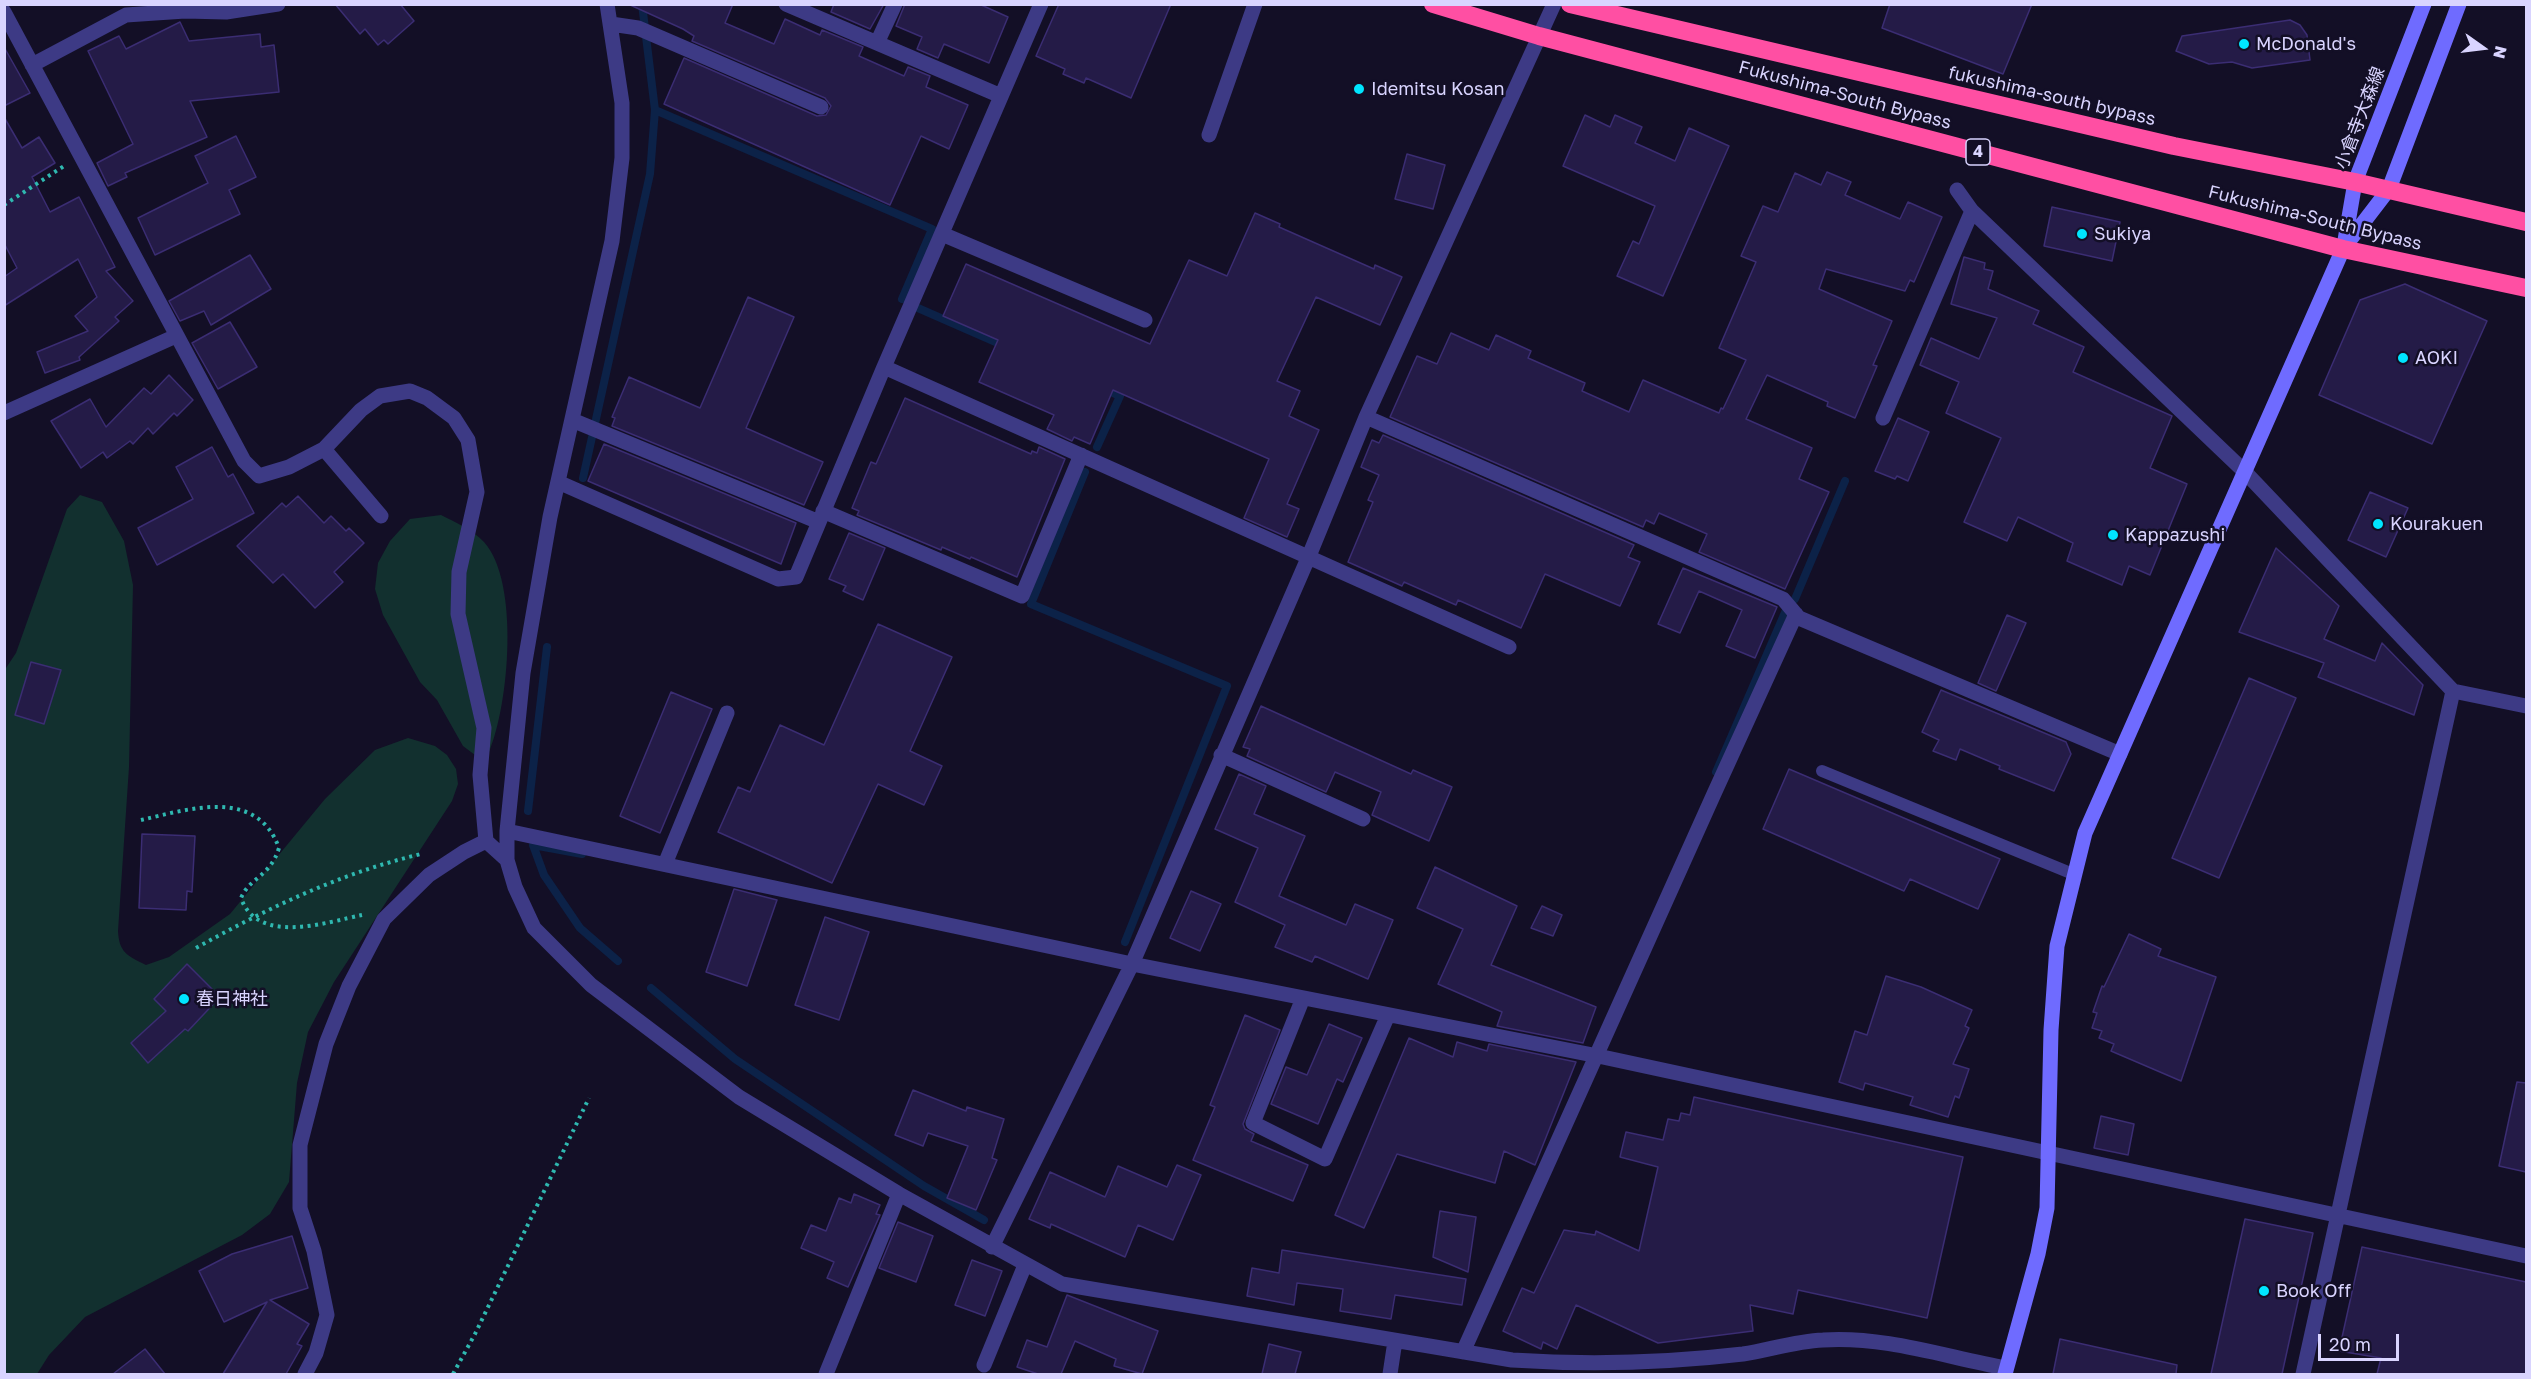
<!DOCTYPE html>
<html>
<head>
<meta charset="utf-8">
<style>
  body { margin:0 }
  #map { position:relative; width:2531px; height:1379px; overflow:hidden; background:#130f26; font-family:"Golos Text",sans-serif }
  canvas { display:block }
  .frame { position:absolute; inset:0; border:6px solid #d9d4ff; pointer-events:none }
  .north { position:absolute; left:2453px; top:18px; width:60px; height:60px; -webkit-text-stroke:4px #130f26; paint-order:stroke; rotate:104deg; font-size:16px; font-weight:700; line-height:24px; text-align:center; color:#d9d4ff }
  .north::after { content:''; display:block; margin:auto; width:21px; height:27px; background:#d9d4ff; clip-path:polygon(50% 0,100% 100%,50% 72%,0 100%) }
  .scale { position:absolute; left:2318px; top:1334px; width:81px; height:27px; box-sizing:border-box; border:3px solid #d9d4ff; border-top:0; padding-left:8px; font-size:18px; line-height:21px; white-space:nowrap; color:#d9d4ff; -webkit-text-stroke:4px #130f26; paint-order:stroke }
</style>
</head>
<body>
<div id="map">
<canvas width="2531" height="1379"></canvas>
<div class="frame"></div>
<div class="north">N</div>
<div class="scale">20 m</div>
</div>
<script>
const ctx = document.querySelector('canvas').getContext('2d');
ctx.lineJoin = 'round';
function fillPath(path, color) {
  ctx.fillStyle = color;
  ctx.fill(path, 'evenodd');
}
function stroke(path, color, width, dash) {
  ctx.strokeStyle = color;
  ctx.lineWidth = width;
  ctx.lineCap = dash ? 'butt' : 'round';
  ctx.setLineDash(dash || []);
  ctx.stroke(path);
}
function label(font, color, halo, rows, align = 'center') {
  ctx.font = font + ' "Golos Text","Noto Sans JP",sans-serif';
  ctx.lineWidth = 5;
  ctx.setLineDash([]);
  ctx.textBaseline = 'middle';
  ctx.strokeStyle = halo;
  ctx.fillStyle = color;
  for (const [text, x, y, turn = 0] of rows) {
    ctx.save();
    ctx.translate(x, y);
    ctx.rotate((+turn || 0) * Math.PI / 180);
    ctx.textAlign = isNaN(turn) ? turn : align;
    if (halo) ctx.strokeText(text, 0, 0);
    ctx.fillText(text, 0, 0);
    ctx.restore();
  }
}
fillPath(new Path2D(`
  M 80,495 L 102,502 L 124,541 L 133,585 L 129,767 L 118,931 C 119,952 127,956 146,965 L 169,957 L 230,914 L 325,799 L 375,750 L 408,738 L 435,746 L 447,755 L 456,769 L 458,784 L 452,801 L 334,982 L 308,1032 L 297,1083 L 289,1182 L 270,1214 L 242,1235 L 85,1317 L 49,1355 L 37,1374 L 4,1374 L 4,671 L 16,653 L 67,509 Z
  M 441,515 C 455,522 473,530 484,542 C 520,582 509,705 489,752 L 475,755 L 463,746 L 437,700 L 420,682 L 383,615 L 375,589 L 378,563 L 390,541 L 410,519 Z`), '#12302f');
stroke(new Path2D(`
  M 655,110 L 932,229 L 902,299
  M 911,305 L 1007,347
  M 1097,447 L 1120,396 L 1104,389
  M 1085,472 L 1031,604 L 1227,686 L 1125,942
  M 583,478 L 650,174 L 655,110 L 642,4
  M 1795,599 L 1845,481
  M 1716,772 L 1786,610
  M 528,811 L 547,647
  M 582,854 L 533,845 L 544,875 L 580,928 L 618,961
  M 651,988 L 735,1059 L 924,1186 L 984,1220`), '#0c2248', 8);
const building = new Path2D(`
  M 335,4 L 400,4 L 414,21 L 388,44 L 384,40 L 378,45 L 365,29 L 360,34 Z
  M 628,4 L 733,4 L 725,23 L 774,44 L 785,19 L 820,35 L 822,30 L 863,47 L 859,56 L 904,76 L 908,67 L 930,76 L 926,87 L 968,105 L 949,149 L 921,136 L 890,205 L 664,104 L 684,58 L 817,116 L 826,115 L 831,106 L 825,98 L 692,41 L 694,36 L 683,29 Z
  M 834,4 L 884,4 L 870,29 L 831,12 Z
  M 905,4 L 979,4 L 1008,17 L 989,63 L 944,44 L 938,58 L 917,49 L 922,37 L 896,26 Z
  M 1059,4 L 1171,4 L 1131,98 L 1086,78 L 1084,83 L 1063,74 L 1065,69 L 1036,56 Z
  M 1890,4 L 2032,4 L 2003,74 L 1882,28 Z
  M 2290,20 L 2300,25 L 2307,35 L 2310,60 L 2252,68 L 2232,62 L 2209,64 L 2176,51 L 2182,36 Z
  M 180,22 L 189,41 L 260,34 L 261,47 L 274,45 L 279,92 L 190,101 L 207,137 L 125,173 L 127,177 L 108,186 L 97,163 L 133,144 L 88,51 L 119,36 L 126,49 Z
  M 4,47 L 30,93 L 4,106 Z
  M 1585,115 L 1610,127 L 1615,115 L 1642,127 L 1635,143 L 1675,161 L 1689,128 L 1729,146 L 1663,296 L 1617,276 L 1633,241 L 1639,244 L 1655,206 L 1563,166 Z
  M 4,117 L 22,148 L 39,137 L 55,163 L 32,177 L 50,212 L 79,197 L 115,267 L 106,271 L 133,301 L 115,317 L 119,321 L 79,357 L 80,360 L 45,373 L 37,352 L 88,331 L 75,316 L 97,297 L 78,259 L 4,306 L 4,277 L 17,268 L 4,243 Z
  M 236,136 L 256,177 L 229,190 L 240,214 L 155,255 L 138,218 L 208,183 L 195,156 Z
  M 1407,154 L 1445,165 L 1433,209 L 1395,199 Z
  M 1827,172 L 1851,182 L 1845,195 L 1900,219 L 1908,202 L 1942,217 L 1914,282 L 1910,280 L 1905,291 L 1826,269 L 1819,289 L 1892,321 L 1873,365 L 1877,366 L 1855,418 L 1827,406 L 1828,402 L 1767,375 L 1746,419 L 1812,448 L 1799,479 L 1829,492 L 1785,589 L 1699,552 L 1707,534 L 1659,513 L 1654,524 L 1646,520 L 1643,527 L 1390,417 L 1417,356 L 1437,364 L 1451,333 L 1489,350 L 1496,335 L 1531,351 L 1528,358 L 1585,383 L 1582,391 L 1629,412 L 1643,380 L 1719,413 L 1721,408 L 1723,409 L 1746,360 L 1719,348 L 1756,262 L 1741,256 L 1763,206 L 1778,212 L 1795,173 L 1821,185 Z
  M 2052,207 L 2120,222 L 2112,261 L 2044,246 Z
  M 1255,213 L 1280,224 L 1279,227 L 1374,269 L 1375,265 L 1402,277 L 1380,325 L 1316,297 L 1277,381 L 1300,391 L 1289,416 L 1319,430 L 1287,504 L 1299,509 L 1287,537 L 1244,518 L 1269,459 L 1113,390 L 1090,444 L 1074,437 L 1072,441 L 1047,429 L 1054,415 L 979,382 L 998,340 L 943,316 L 966,264 L 1150,344 L 1189,260 L 1227,276 Z
  M 250,255 L 271,289 L 211,325 L 204,311 L 180,321 L 169,301 Z
  M 1964,257 L 1985,263 L 1984,269 L 1993,271 L 1988,289 L 2039,311 L 2033,324 L 2084,347 L 2073,372 L 2172,416 L 2150,468 L 2187,484 L 2150,575 L 2129,566 L 2122,585 L 2067,561 L 2073,543 L 2018,517 L 2007,541 L 1964,522 L 2001,438 L 1946,413 L 1959,382 L 1920,365 L 1931,338 L 1979,359 L 1997,318 L 1951,304 Z
  M 2405,284 L 2487,321 L 2432,444 L 2319,395 L 2360,300 Z
  M 748,297 L 794,317 L 746,428 L 823,462 L 804,505 L 612,426 L 615,418 L 612,417 L 629,377 L 700,408 Z
  M 230,322 L 257,367 L 218,389 L 192,343 Z
  M 169,375 L 193,400 L 177,416 L 174,413 L 153,434 L 148,428 L 133,444 L 130,441 L 107,458 L 103,452 L 81,468 L 51,421 L 90,399 L 106,427 L 144,388 L 151,394 Z
  M 905,398 L 1031,454 L 1032,451 L 1037,453 L 1039,447 L 1065,459 L 1017,577 L 971,557 L 970,559 L 942,547 L 941,550 L 857,515 L 859,511 L 852,508 L 871,462 L 876,464 Z
  M 1898,418 L 1929,432 L 1908,481 L 1897,476 L 1895,479 L 1875,471 Z
  M 1383,435 L 1634,545 L 1628,557 L 1640,562 L 1620,606 L 1545,574 L 1521,628 L 1458,600 L 1456,605 L 1404,582 L 1402,586 L 1348,562 L 1373,502 L 1368,500 L 1379,475 L 1361,467 L 1372,440 L 1379,443 Z
  M 604,444 L 796,523 L 781,564 L 588,481 Z
  M 212,447 L 228,477 L 233,474 L 254,513 L 157,565 L 138,528 L 193,499 L 176,467 Z
  M 2370,492 L 2408,508 L 2386,557 L 2348,540 Z
  M 298,496 L 324,523 L 331,516 L 346,531 L 349,528 L 364,543 L 334,572 L 343,582 L 315,608 L 283,574 L 273,583 L 237,546 L 282,503 L 286,507 Z
  M 849,533 L 885,548 L 863,600 L 843,591 L 846,586 L 829,579 Z
  M 2276,548 L 2339,606 L 2324,639 L 2375,661 L 2382,643 L 2423,685 L 2414,715 L 2318,677 L 2324,663 L 2239,632 Z
  M 1683,568 L 1777,607 L 1755,658 L 1726,646 L 1742,610 L 1699,591 L 1680,633 L 1658,624 Z
  M 2007,615 L 2026,623 L 1996,691 L 1978,683 Z
  M 878,624 L 952,657 L 910,751 L 942,766 L 924,805 L 878,784 L 832,883 L 718,832 L 738,787 L 750,792 L 780,725 L 824,745 Z
  M 31,662 L 61,670 L 44,724 L 15,715 Z
  M 2249,678 L 2296,698 L 2219,878 L 2172,858 Z
  M 1941,690 L 2066,742 L 2071,754 L 2054,791 L 1999,769 L 2000,766 L 1960,749 L 1956,760 L 1933,751 L 1939,740 L 1922,732 Z
  M 671,692 L 712,709 L 660,833 L 620,816 Z
  M 1261,706 L 1411,774 L 1413,770 L 1452,787 L 1429,841 L 1372,815 L 1381,792 L 1335,772 L 1326,792 L 1247,756 L 1250,749 L 1243,747 Z
  M 1789,769 L 2000,859 L 1978,909 L 1910,879 L 1904,891 L 1763,829 Z
  M 1239,774 L 1266,786 L 1254,814 L 1305,836 L 1279,896 L 1346,925 L 1355,904 L 1393,920 L 1368,979 L 1315,956 L 1312,962 L 1275,947 L 1285,925 L 1235,902 L 1258,848 L 1215,829 Z
  M 142,834 L 195,836 L 192,892 L 187,891 L 186,910 L 139,908 Z
  M 1435,867 L 1517,906 L 1491,965 L 1596,1007 L 1583,1043 L 1497,1026 L 1502,1012 L 1438,984 L 1463,929 L 1417,908 Z
  M 734,889 L 777,900 L 747,986 L 706,972 Z
  M 1191,891 L 1221,904 L 1200,951 L 1170,938 Z
  M 1542,906 L 1562,915 L 1553,936 L 1531,928 Z
  M 825,917 L 869,932 L 839,1020 L 795,1005 Z
  M 2129,934 L 2161,949 L 2158,956 L 2216,977 L 2181,1081 L 2111,1051 L 2114,1044 L 2099,1038 L 2102,1031 L 2092,1028 L 2097,1013 L 2093,1012 L 2102,986 L 2104,987 Z
  M 187,964 L 220,997 L 188,1031 L 185,1029 L 148,1063 L 131,1043 L 166,1011 L 154,999 Z
  M 1886,976 L 1921,987 L 1972,1010 L 1965,1026 L 1969,1028 L 1953,1064 L 1969,1069 L 1959,1098 L 1955,1096 L 1948,1117 L 1910,1105 L 1913,1097 L 1865,1083 L 1863,1090 L 1839,1082 L 1855,1031 L 1867,1035 Z
  M 1245,1015 L 1280,1030 L 1243,1124 L 1245,1129 L 1254,1134 L 1251,1141 L 1308,1165 L 1293,1201 L 1193,1160 L 1215,1107 L 1210,1105 Z
  M 1329,1024 L 1362,1038 L 1343,1082 L 1337,1079 L 1318,1124 L 1271,1104 L 1286,1067 L 1307,1075 Z
  M 1409,1038 L 1453,1057 L 1457,1042 L 1487,1051 L 1489,1044 L 1576,1062 L 1535,1165 L 1504,1151 L 1495,1183 L 1397,1154 L 1364,1228 L 1335,1215 Z
  M 2517,1082 L 2526,1083 L 2526,1172 L 2499,1166 Z
  M 913,1090 L 966,1111 L 967,1107 L 1004,1119 L 992,1158 L 997,1160 L 976,1210 L 947,1198 L 968,1146 L 928,1133 L 923,1146 L 895,1135 Z
  M 1694,1097 L 1963,1157 L 1927,1318 L 1798,1290 L 1793,1314 L 1750,1305 L 1753,1331 L 1658,1343 L 1576,1305 L 1557,1349 L 1543,1342 L 1541,1349 L 1503,1331 L 1522,1288 L 1534,1293 L 1564,1230 L 1595,1235 L 1596,1231 L 1639,1251 L 1658,1167 L 1620,1157 L 1626,1132 L 1663,1140 L 1668,1119 L 1679,1121 L 1681,1113 L 1690,1115 Z
  M 2101,1116 L 2134,1124 L 2128,1155 L 2094,1148 Z
  M 1177,1165 L 1201,1175 L 1173,1240 L 1138,1225 L 1125,1257 L 1051,1224 L 1050,1228 L 1029,1219 L 1050,1172 L 1105,1197 L 1118,1166 L 1167,1187 Z
  M 854,1194 L 880,1205 L 876,1214 L 880,1215 L 848,1287 L 827,1278 L 834,1262 L 801,1248 L 811,1225 L 826,1231 L 839,1198 L 851,1203 Z
  M 1440,1211 L 1476,1217 L 1468,1272 L 1433,1257 Z
  M 2245,1219 L 2313,1233 L 2282,1374 L 2211,1374 Z
  M 898,1222 L 933,1236 L 916,1282 L 879,1268 Z
  M 292,1236 L 308,1288 L 270,1300 L 309,1324 L 297,1344 L 302,1346 L 286,1374 L 223,1374 L 267,1302 L 224,1322 L 199,1271 L 232,1254 Z
  M 2362,1247 L 2526,1282 L 2526,1374 L 2377,1374 L 2381,1358 L 2339,1351 Z
  M 1282,1250 L 1466,1279 L 1462,1305 L 1395,1295 L 1391,1319 L 1340,1311 L 1343,1289 L 1297,1283 L 1294,1305 L 1247,1296 L 1252,1268 L 1279,1273 Z
  M 972,1260 L 1002,1271 L 985,1316 L 955,1305 Z
  M 1067,1295 L 1158,1331 L 1142,1374 L 1114,1366 L 1116,1359 L 1075,1341 L 1061,1374 L 1038,1374 L 1017,1367 L 1027,1340 L 1047,1347 Z
  M 2060,1339 L 2177,1365 L 2176,1374 L 2053,1374 Z
  M 1269,1344 L 1301,1352 L 1295,1374 L 1262,1374 Z
  M 145,1349 L 165,1374 L 113,1374 Z`);
fillPath(building, '#241b47');
stroke(building, '#3b2d73', 1.5);
stroke(new Path2D(`
  M 4,205 L 64,166
  M 141,820 C 189,809 257,787 279,848 C 270,877 250,877 241,898 C 258,946 327,922 362,915
  M 196,948 C 268,908 341,873 421,854
  M 453,1374 L 475,1334 L 589,1098`), '#2fb8b0', 4, [3, 4.5]);
stroke(new Path2D(`
  M 1822,771 L 2073,874`), '#3d3a85', 12);
stroke(new Path2D(`
  M 607,4 L 622,103 L 622,158 L 612,241 L 550,517 L 523,673 L 507,831 L 507,860 L 515,887 L 534,928 L 591,985 L 739,1097 L 899,1194 L 1062,1284 L 1512,1360 C 1589,1365 1666,1363 1743,1354 C 1769,1350 1796,1341 1823,1340 C 1886,1336 1945,1357 2006,1368
  M 786,4 L 1001,96
  M 4,12 L 244,461 L 259,476 L 289,467 L 324,449 L 361,410 L 380,396 L 410,391 L 427,398 L 454,418 L 468,440 L 477,492 L 459,572 L 458,614 L 484,728 L 480,775 L 486,841 L 507,860
  M 611,24 L 638,28 L 821,107
  M 877,43 L 895,4
  M 32,65 L 126,15 L 185,11 L 226,12 L 278,4
  M 1209,135 L 1255,4
  M 1957,190 L 1972,211 L 2244,471 L 2453,691 L 2526,706
  M 942,234 L 1145,320
  M 884,367 L 1041,4
  M 4,413 L 176,336
  M 1366,417 L 1783,599 L 1799,618 L 2120,754
  M 1883,418 L 1972,211
  M 572,420 L 819,522
  M 324,449 L 381,516
  M 558,482 L 778,579 L 796,577 L 884,367 L 1509,647
  M 823,511 L 1022,596 L 1081,455
  M 1221,755 L 1363,819
  M 507,831 L 1132,964 L 1598,1056 L 2526,1256
  M 665,864 L 727,713
  M 1303,998 L 1253,1123 L 1325,1159 L 1388,1015
  M 992,1247 L 1132,964 L 1309,556 L 1366,417 L 1554,4
  M 1463,1352 C 1575,1106 1683,859 1796,614
  M 984,1365 L 1025,1265
  M 305,1374 L 316,1353 L 327,1315 L 314,1251 L 300,1208 L 300,1145 L 326,1044 L 349,986 L 384,919 L 429,875 L 464,852 L 486,841
  M 826,1374 L 899,1194
  M 1390,1374 L 1395,1341
  M 2303,1374 L 2453,691`), '#3d3a85', 15);
stroke(new Path2D(`
  M 2344,246 L 2355,182 L 2424,4
  M 2005,1374 L 2038,1254 L 2047,1208 L 2051,1030 L 2057,946 L 2085,833 L 2343,249 L 2389,189 L 2459,4`), '#6f6bff', 15);
stroke(new Path2D(`
  M 1433,4 L 1539,36 L 2343,249 L 2526,288
  M 1570,4 L 2174,146 L 2355,182 L 2526,222`), '#ff4fa3', 18);
for (const [x, y, r, color] of [
  [2244,44,6,"#00e5ff"],
  [1359,89,6,"#00e5ff"],
  [2082,234,6,"#00e5ff"],
  [2403,358,6,"#00e5ff"],
  [2378,524,6,"#00e5ff"],
  [2113,535,6,"#00e5ff"],
  [184,999,6,"#00e5ff"],
  [2264,1291,6,"#00e5ff"]
]) {
  const dot = new Path2D();
  dot.arc(x, y, r, 0, 2 * Math.PI);
  ctx.fillStyle = color;
  ctx.fill(dot);
  stroke(dot, '#130f26', 2);
}
for (const [x, y, w] of [
  [1978,152,24]
]) {
  const box = new Path2D();
  box.roundRect(x - w / 2, y - 13, w, 26, 4.5);
  ctx.fillStyle = '#130f26';
  ctx.fill(box);
  stroke(box, '#d9d4ff', 1.5);
}
label('bold 16px', '#d9d4ff', null, [
  ["4",1978,152]
]);
label('18px', '#d9d4ff', '#130f26', [
  ["McDonald's",2256,44],
  ["Idemitsu Kosan",1371,89],
  ["Sukiya",2094,234],
  ["AOKI",2415,358],
  ["Kourakuen",2390,524],
  ["Kappazushi",2125,535],
  ["春日神社",196,999],
  ["Book Off",2276,1291]
], 'left');
label('18px', '#d9d4ff', '#130f26', [
  ["Fukushima-South Bypass",1845,95,15],
  ["fukushima-south bypass",2052,96,13],
  ["小倉寺大森線",2360,118,-69],
  ["Fukushima-South Bypass",2315,218,14]
]);
</script>
</body>
</html>
